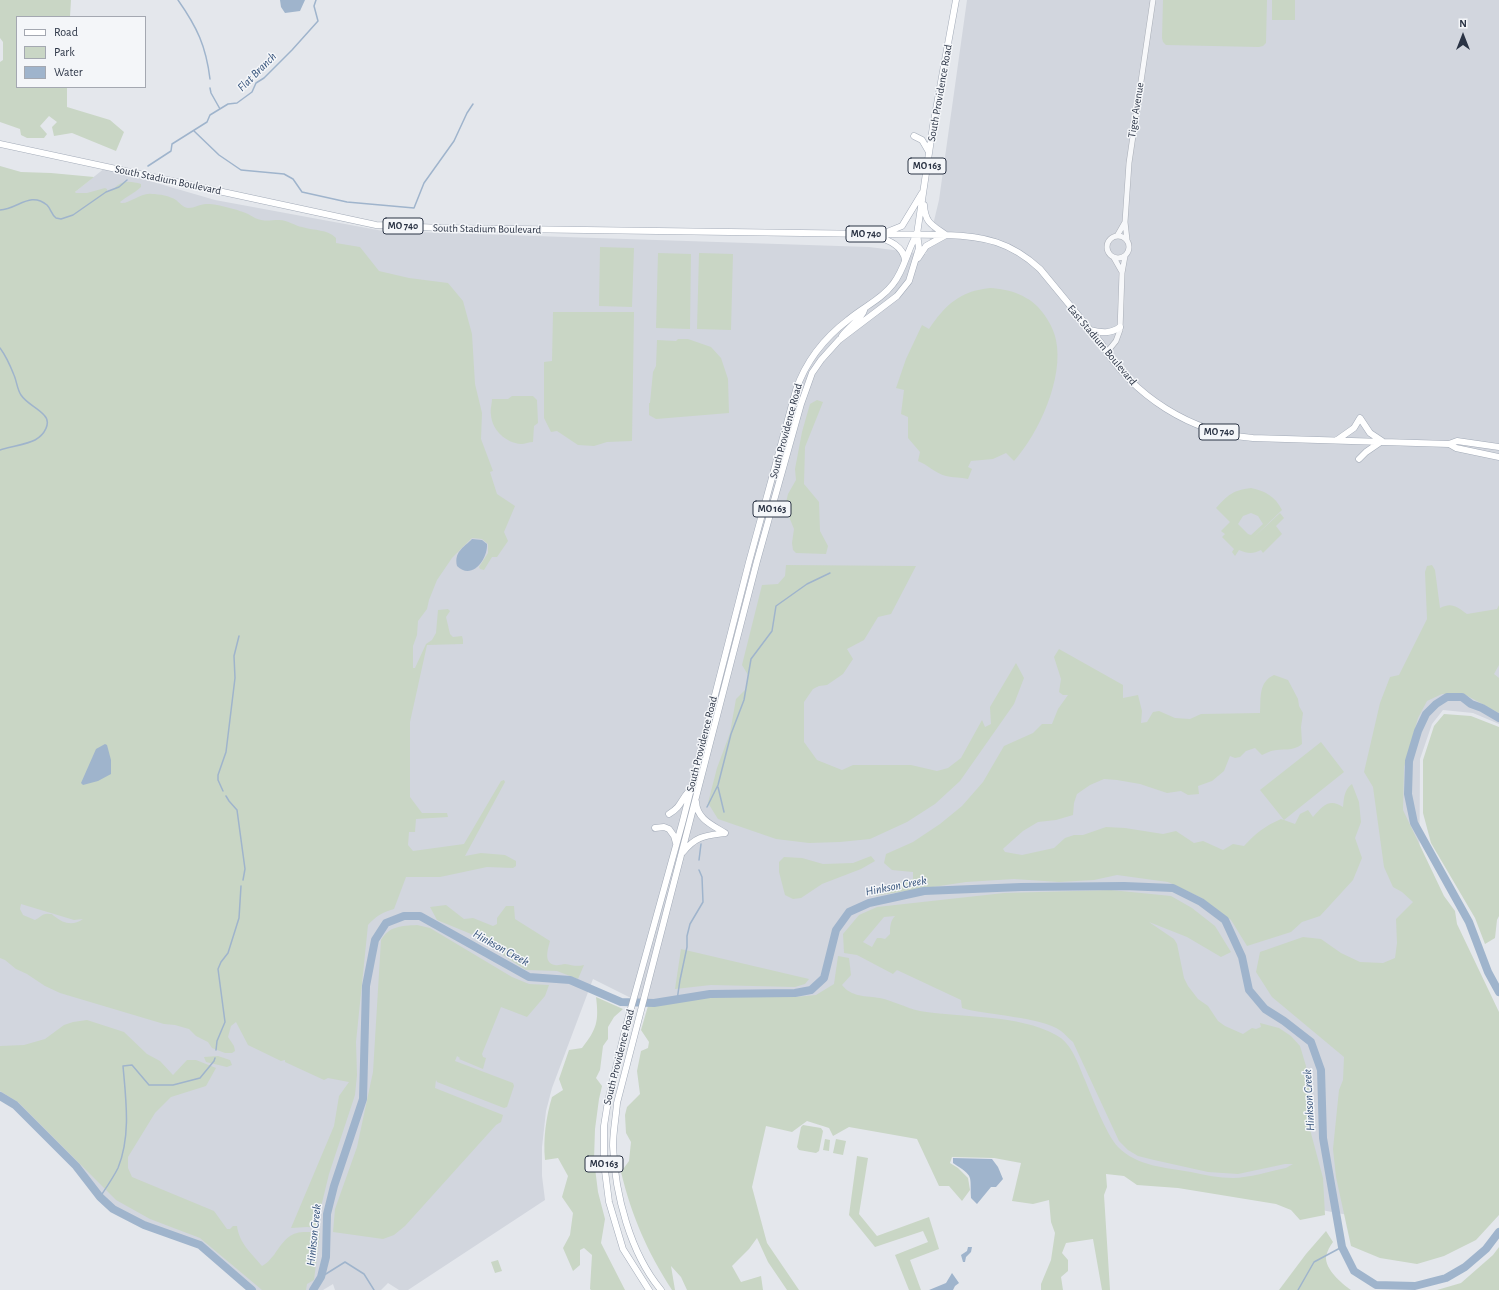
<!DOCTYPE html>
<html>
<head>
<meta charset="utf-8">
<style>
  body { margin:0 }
  #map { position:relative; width:1499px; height:1290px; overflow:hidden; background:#e4e7ec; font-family:"Alegreya Sans",sans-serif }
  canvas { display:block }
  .legend { position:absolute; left:16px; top:16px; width:130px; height:72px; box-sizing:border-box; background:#f4f6f9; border:1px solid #a4a8b1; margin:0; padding:5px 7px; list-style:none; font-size:12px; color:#2b3445 }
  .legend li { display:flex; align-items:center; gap:8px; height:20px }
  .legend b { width:20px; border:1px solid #a4a8b1 }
  .north { position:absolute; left:1443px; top:16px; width:40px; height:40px; -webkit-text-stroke:3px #f4f6f9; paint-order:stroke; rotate:0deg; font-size:11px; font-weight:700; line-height:16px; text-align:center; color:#2b3445 }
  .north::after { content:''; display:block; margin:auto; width:14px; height:18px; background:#2b3445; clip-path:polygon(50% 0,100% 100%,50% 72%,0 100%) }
</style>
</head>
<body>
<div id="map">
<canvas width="1499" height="1290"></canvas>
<ul class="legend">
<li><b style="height:5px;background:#fff"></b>Road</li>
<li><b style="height:11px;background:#c9d6c5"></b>Park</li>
<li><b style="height:11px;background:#9fb4cc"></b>Water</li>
</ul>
<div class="north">N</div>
</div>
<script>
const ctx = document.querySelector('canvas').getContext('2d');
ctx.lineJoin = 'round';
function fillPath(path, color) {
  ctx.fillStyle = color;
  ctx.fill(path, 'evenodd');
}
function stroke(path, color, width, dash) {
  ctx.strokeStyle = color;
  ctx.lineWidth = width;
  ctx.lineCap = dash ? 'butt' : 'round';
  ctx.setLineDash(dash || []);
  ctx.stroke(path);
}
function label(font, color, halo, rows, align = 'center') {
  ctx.font = font + ' "Alegreya Sans",sans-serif';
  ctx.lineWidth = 3;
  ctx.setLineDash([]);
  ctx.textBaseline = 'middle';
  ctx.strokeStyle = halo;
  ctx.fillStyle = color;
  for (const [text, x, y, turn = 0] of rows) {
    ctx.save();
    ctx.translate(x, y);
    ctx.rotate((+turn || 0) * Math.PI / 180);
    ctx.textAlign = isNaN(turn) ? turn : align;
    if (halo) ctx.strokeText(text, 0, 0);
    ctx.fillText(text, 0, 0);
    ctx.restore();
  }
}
fillPath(new Path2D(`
  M 967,0 L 1499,0 L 1499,724 L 1473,713 L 1443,710 L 1432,724 L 1420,759 L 1417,1228 L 939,1138 L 661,1013 L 593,979 L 552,1088 L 546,1111 L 542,1147 L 542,1176 L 545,1200 L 408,1290 L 399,1290 L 388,1283 L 381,1290 L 335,1290 L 333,1284 L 323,1290 L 252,1290 L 200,1245 L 144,1225 L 113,1209 L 100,1197 L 76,1166 L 15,1105 L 0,1096 L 0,285 L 66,199 L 105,168 L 215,200 L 383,231 L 869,247 L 926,254 L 939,200 Z`), '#d2d6de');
fillPath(new Path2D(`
  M 0,0 L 71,0 L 70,17 L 17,17 L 17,87 L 67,87 L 67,107 L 110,120 L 124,132 L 116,151 L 72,133 L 54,136 L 52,127 L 57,122 L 49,116 L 40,126 L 47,134 L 44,138 L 27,138 L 21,135 L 20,129 L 0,122 L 0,62 L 3,60 L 3,42 L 0,38 Z
  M 1163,0 L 1267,0 L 1266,43 L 1263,46 L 1259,47 L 1166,45 L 1163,42 L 1162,38 Z
  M 1272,0 L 1295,0 L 1295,20 L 1272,20 Z
  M 0,166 L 21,172 L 51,173 L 94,177 L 75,192 L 76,193 L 87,193 L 105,188 L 107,189 L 107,192 C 113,191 114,188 118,185 C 125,180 133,182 141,184 L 141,187 C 135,193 127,196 120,202 L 121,203 C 130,204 141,192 152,194 C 159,194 170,196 176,200 C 180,203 182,207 188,208 C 195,208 200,204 206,204 C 214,203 240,210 248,214 C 250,215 253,217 255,218 C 264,222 270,220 279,220 C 288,220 295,226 302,227 C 315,231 327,229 336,238 L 336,243 L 360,247 L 379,271 L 409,278 L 448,283 L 463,301 L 472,334 L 475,384 L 482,413 L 481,439 L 493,471 L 490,472 L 497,494 L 515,506 L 504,532 L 508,541 L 497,557 L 492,557 L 484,570 L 480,569 L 479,567 L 488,553 L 488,544 L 482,539 L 472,538 L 452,558 L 437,580 L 429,600 L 427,609 L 418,621 L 417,635 L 413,646 L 413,668 L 415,668 L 426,644 L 432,640 L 436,633 L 438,610 L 448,609 L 450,611 L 446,617 L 450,634 L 453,637 L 462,636 L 463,640 L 463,644 L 427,645 L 410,722 L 410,797 L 422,813 L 447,813 L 448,817 L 416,819 L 415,832 L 409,832 L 408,845 L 413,851 L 464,844 L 501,781 L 504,780 L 505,782 L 465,856 L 481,853 L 505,855 L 516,861 L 516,866 L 513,868 L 487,867 L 440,877 L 406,877 L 394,909 C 383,912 376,916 368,925 L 356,1042 L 357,1075 L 355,1095 L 329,1174 L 320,1211 L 319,1228 L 307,1227 L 291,1228 L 334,1126 L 339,1096 L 349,1082 L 328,1078 L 324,1080 L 285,1062 L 285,1060 L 281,1061 L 248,1045 L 236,1022 L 231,1026 L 228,1037 L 234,1046 L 235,1051 L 232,1053 L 225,1053 L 212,1048 L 208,1042 L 196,1036 L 189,1029 L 175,1025 L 164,1024 L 60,993 L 45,986 L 27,974 L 16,969 L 5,960 L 0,958 ZM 21,904 L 74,920 L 83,919 C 73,926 64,924 54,916 C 51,914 53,914 49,914 C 42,913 40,918 35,920 L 23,915 L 20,909 Z
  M 600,247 L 634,248 L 632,307 L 599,306 Z
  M 658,253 L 691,254 L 690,329 L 656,328 Z
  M 699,253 L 733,254 L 731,330 L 697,329 Z
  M 990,288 C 1010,289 1031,296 1043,313 C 1049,321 1054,330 1056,340 C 1064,378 1039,433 1014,461 L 1006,453 L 993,459 L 971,461 L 968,467 L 972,469 L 968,479 C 961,477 953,478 946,476 C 935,473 928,465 918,461 L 920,452 L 908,438 L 908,417 L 901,414 L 904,390 L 896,388 L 906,359 L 922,325 L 929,329 C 945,305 960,291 990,288 Z
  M 553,312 L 634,312 L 632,441 L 607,442 L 594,446 L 578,445 L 557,431 L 551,432 L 544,418 L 544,362 L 552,361 Z
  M 678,339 L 688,339 L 711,347 L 721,358 L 728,379 L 729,413 L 656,419 L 649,415 L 649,403 L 650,403 L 653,372 L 656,366 L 657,340 L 676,341 Z
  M 512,396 L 533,396 L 537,400 L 538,423 L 534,426 L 533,442 C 529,442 525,444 521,444 C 506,443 492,430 491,415 C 490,409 492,404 492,399 L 508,399 Z
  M 817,400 L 823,402 L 805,447 L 804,484 L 819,502 L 820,531 L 828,546 L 826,554 L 796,553 L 793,550 L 792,543 L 794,529 L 785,507 L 788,494 L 796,480 L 795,469 L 802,432 L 810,404 Z
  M 1251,488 C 1265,491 1275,496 1282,510 L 1252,539 L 1280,513 L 1284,518 L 1276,526 L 1282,534 L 1263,553 L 1261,550 C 1253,554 1248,554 1239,550 L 1235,556 L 1232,552 L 1234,549 L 1222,537 L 1225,534 L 1221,531 L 1230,522 L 1216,508 C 1228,495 1233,490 1251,488 ZM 1251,513 L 1258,516 L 1263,524 L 1251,535 L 1248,534 L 1238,524 L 1243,516 Z
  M 786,565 L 916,566 L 891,614 L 878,617 L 864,640 L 847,649 L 853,659 L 843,674 L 827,685 L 819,686 L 813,689 L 804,702 L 804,742 L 817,760 L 842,770 L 853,765 L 911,765 L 937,771 L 948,768 L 961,758 L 982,720 L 985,727 L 991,724 L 990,707 L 1016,663 L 1024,678 L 1014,704 L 960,781 L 935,804 L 907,822 L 870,839 L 840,842 L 809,843 L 776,839 L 718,819 L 708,803 L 717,768 L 730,733 L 736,699 L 746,689 L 748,675 L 742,665 L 762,585 L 778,584 L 785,576 Z
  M 1432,565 L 1435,570 L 1440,608 C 1452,602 1457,607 1467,614 L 1497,609 L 1499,605 L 1499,665 L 1494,674 L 1499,678 L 1499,713 L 1462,693 L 1442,694 L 1427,701 L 1418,718 L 1404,767 L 1403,810 L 1444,896 L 1455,911 L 1457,924 L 1499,1012 L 1499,1215 L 1476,1240 L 1444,1256 L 1417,1264 L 1380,1258 L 1351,1246 L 1336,1177 L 1333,1149 L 1339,1090 L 1343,1080 L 1344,1057 L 1272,997 L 1256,972 L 1260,952 L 1303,937 L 1321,939 L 1341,953 L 1360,962 L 1383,963 L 1395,958 L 1397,943 L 1396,919 L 1413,902 L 1402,892 L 1393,887 L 1384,867 L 1373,787 L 1364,772 L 1380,703 L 1390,677 L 1399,675 L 1427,619 L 1425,572 L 1427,566 Z
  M 1059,649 L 1123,685 L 1123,698 L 1138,695 L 1142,711 L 1141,723 L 1147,722 L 1153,712 L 1159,711 L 1175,718 L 1190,719 L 1201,714 L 1260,713 C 1261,699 1258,682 1274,675 L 1288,680 L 1298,699 L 1299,706 L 1303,713 L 1301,727 L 1302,744 C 1293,752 1282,748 1271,751 C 1268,752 1265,754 1262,755 L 1255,748 L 1246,751 L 1240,757 L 1235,758 L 1230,756 L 1224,771 L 1212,781 L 1198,786 L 1199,794 L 1188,795 L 1181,791 L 1167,793 L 1140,784 L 1117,780 L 1104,779 L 1090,785 L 1077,794 L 1074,803 L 1073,815 L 1056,820 L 1038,822 L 1023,831 L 1005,847 L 1003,849 L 1005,852 L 1022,855 L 1054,848 L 1065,838 L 1074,835 L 1083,835 L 1106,827 L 1125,828 L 1163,834 L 1176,831 L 1194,843 L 1203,841 L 1223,850 L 1233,844 L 1244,846 C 1256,833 1265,826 1281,819 L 1284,820 L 1260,790 L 1321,742 L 1344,772 L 1284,820 L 1295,824 L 1300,814 L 1308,810 L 1313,817 C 1323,806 1329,798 1343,807 C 1344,798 1344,790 1352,784 L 1359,802 L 1361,822 L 1355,838 L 1362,858 L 1353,880 L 1320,916 L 1302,922 L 1291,932 L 1247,946 L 1231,920 L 1202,898 L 1168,882 L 1117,875 L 1094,880 L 1059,882 L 1014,879 L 966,882 L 873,896 L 873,890 L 913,879 L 913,872 L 892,870 L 884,863 L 886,854 L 913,842 L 940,824 L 962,806 L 983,782 L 1004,746 L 1033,733 L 1042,724 L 1052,724 L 1058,709 L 1068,695 L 1063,695 L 1059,692 L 1061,679 L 1054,657 Z
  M 1444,714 L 1471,716 L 1499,727 L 1499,916 L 1497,920 L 1495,938 L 1485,944 L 1475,918 L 1431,843 L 1423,813 L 1423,760 L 1434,726 Z
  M 871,856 L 875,861 L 861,869 L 822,884 L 801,898 L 793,899 L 785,895 L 779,872 L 779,862 L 784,857 L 802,858 L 823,864 L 853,863 Z
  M 1111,890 L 1171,896 L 1192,908 L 1215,926 L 1231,952 L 1221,957 L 1187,937 L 1149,922 L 1174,939 L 1177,944 L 1184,978 L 1188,986 L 1198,999 L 1208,1006 L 1218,1021 L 1225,1026 L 1243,1034 L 1252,1028 L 1256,1029 L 1261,1027 L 1260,1023 L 1279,1028 L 1291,1036 L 1300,1046 L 1306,1066 L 1309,1088 L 1308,1122 L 1323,1178 L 1325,1215 L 1300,1220 L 1291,1210 L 1276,1204 L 1178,1188 L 1137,1185 L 1124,1176 L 1106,1174 L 1107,1187 L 1104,1195 L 1110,1290 L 1102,1290 L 1093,1239 L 1066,1243 L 1062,1253 L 1068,1260 L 1068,1271 L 1061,1277 L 1063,1290 L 1041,1290 L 1041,1284 L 1051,1260 L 1055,1233 L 1051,1222 L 1049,1200 L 1033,1204 L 1012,1201 L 1021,1163 L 994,1158 L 952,1157 L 950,1163 L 958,1168 L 968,1178 L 970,1190 L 962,1201 L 949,1186 L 939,1186 L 917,1139 L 849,1127 L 833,1136 L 829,1128 L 807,1121 L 792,1132 L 766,1126 L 752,1187 L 767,1243 L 799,1290 L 787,1290 L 768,1262 L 757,1238 L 749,1249 L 732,1266 L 741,1282 L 761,1276 L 763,1290 L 687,1290 L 681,1277 L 671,1266 L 675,1290 L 672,1290 C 647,1251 632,1217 621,1172 L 629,1161 L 631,1142 L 626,1133 L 625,1115 L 627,1107 L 640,1094 L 637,1071 L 641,1051 L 648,1048 L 649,1042 L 641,1030 L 648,1006 L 709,997 L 795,997 L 816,995 L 834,984 L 838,956 L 849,958 L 851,975 L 842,985 C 851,997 866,996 880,998 C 894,1001 906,1008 920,1011 C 963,1018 1018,1014 1056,1035 C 1072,1043 1078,1064 1085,1080 C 1092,1097 1106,1134 1118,1147 C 1136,1166 1167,1168 1191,1172 C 1205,1175 1219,1178 1233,1178 C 1248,1178 1271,1171 1286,1168 L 1293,1164 L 1285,1164 L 1238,1174 L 1208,1172 L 1154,1160 L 1138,1156 L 1128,1150 L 1119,1141 L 1073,1042 C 1069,1039 1065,1034 1061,1031 C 1040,1016 989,1016 962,1008 L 961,1000 L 897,970 L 893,974 L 857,955 L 844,953 L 843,934 L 859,915 L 877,907 L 1004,893 ZM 895,916 C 890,921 890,928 890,934 L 885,939 L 881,938 L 877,938 L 872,947 L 863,942 L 884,917 Z
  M 446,905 L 464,919 L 473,918 L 493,926 L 497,924 L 497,918 L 506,906 L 514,906 L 515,919 L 550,941 C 548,949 543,963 555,965 C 558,966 562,964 565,964 C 572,965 576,967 584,965 L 578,979 L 557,971 L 526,970 L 471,934 L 437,920 L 430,907 Z
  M 417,925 L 430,928 L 512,977 L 529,984 L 549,985 L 545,996 L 527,1017 L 501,1007 L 482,1054 L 483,1057 L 486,1058 L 483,1069 L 459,1059 L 460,1058 L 457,1056 L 455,1061 L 513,1083 L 514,1086 L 507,1107 L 504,1108 L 437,1082 L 436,1080 L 435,1088 L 503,1115 L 501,1122 L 496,1125 L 405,1226 L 394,1235 L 383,1239 L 333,1232 L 335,1209 L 357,1147 L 373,1072 L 381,940 C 389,926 401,926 417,925 Z
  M 681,949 L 809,979 L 805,984 L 795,987 L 711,985 L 675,989 Z
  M 596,997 L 623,1009 L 614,1017 L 608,1027 L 608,1039 L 603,1046 L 600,1070 L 596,1078 L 602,1086 L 599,1099 L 595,1129 L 594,1160 L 598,1192 L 605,1219 L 601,1243 L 625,1290 L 591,1290 L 590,1289 L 592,1255 L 584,1248 L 580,1250 L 580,1265 L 573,1271 L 563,1248 L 570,1235 L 573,1213 L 562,1197 L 568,1176 L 558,1158 L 545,1160 C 543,1139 546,1117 552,1097 L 563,1090 L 559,1079 L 569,1050 L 582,1048 C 597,1029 599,1021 596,997 Z
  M 87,1020 L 124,1032 L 147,1054 L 160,1061 L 173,1075 L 187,1060 L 196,1060 L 216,1068 L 206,1086 L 171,1097 L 155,1113 L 128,1157 L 128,1168 L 132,1177 L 214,1211 L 227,1229 L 230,1229 L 233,1226 L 237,1226 C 239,1243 252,1254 262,1266 C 268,1263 270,1259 274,1255 C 289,1233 293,1230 320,1233 L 314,1280 L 307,1284 L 306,1290 L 262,1290 L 200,1238 L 150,1219 L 116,1200 L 18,1102 L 0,1091 L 0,1046 L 24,1045 L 45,1039 L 64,1025 L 73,1022 Z
  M 218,1056 L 230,1060 L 232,1065 L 227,1067 L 206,1062 L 204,1057 Z
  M 803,1125 L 821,1128 L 823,1131 L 819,1151 L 816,1153 L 799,1150 L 797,1147 L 801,1127 Z
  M 825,1139 L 830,1140 L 829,1151 L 823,1150 Z
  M 836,1139 L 846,1141 L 843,1155 L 833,1153 Z
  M 857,1156 L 868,1158 L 859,1214 L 877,1236 L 929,1217 L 939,1249 L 910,1260 L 921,1290 L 909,1290 L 895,1255 L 928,1242 L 923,1231 L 875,1247 L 849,1215 Z
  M 1326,1231 L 1333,1242 C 1330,1246 1327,1251 1326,1257 C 1325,1269 1342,1284 1351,1290 L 1279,1290 L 1306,1254 Z
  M 1499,1247 L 1499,1290 L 1437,1290 L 1461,1283 L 1493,1255 Z
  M 498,1260 L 502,1271 L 495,1273 L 491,1262 Z`), '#c9d6c5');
fillPath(new Path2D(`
  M 280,0 L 305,0 L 300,11 L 285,13 L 281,7 Z
  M 472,539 L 482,540 L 487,544 C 488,559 472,581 457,566 C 454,552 463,548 472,539 Z
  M 105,744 L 107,745 L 111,760 L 111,774 L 98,781 L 83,785 L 81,783 L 96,749 Z
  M 953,1158 L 992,1159 L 998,1167 L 1003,1179 L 996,1187 L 991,1187 L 977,1204 L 971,1198 C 970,1174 974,1177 953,1163 Z
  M 968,1247 L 972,1247 L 971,1252 L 966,1257 L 965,1262 L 963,1262 L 961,1255 L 967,1251 Z
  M 952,1273 L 959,1283 L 955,1286 L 953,1290 L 929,1290 L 946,1283 Z`), '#9fb4cc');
stroke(new Path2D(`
  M 178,0 C 197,27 206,46 210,79
  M 210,88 L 211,93 L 220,109
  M 194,131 L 219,155 L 241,170 L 284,174 L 293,179 L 302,192 L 347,202 L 414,208 L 424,183 L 454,141 L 467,113 L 473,104
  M 148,166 L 171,151 L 172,144 L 207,122 L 210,115 L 228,104 L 237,103 L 252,92 L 256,83 L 264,78 L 292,50 L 318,21 L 314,6 L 316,0
  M 0,210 C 18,209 30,191 47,205 C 51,209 51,214 56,218 L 61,219 L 73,215 L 106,192 L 119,187 L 127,180
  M 0,348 C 6,356 10,365 14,375 C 17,382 17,389 21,395 C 27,404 37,407 44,415 C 52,423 44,435 35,440 C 28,444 9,447 0,450
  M 718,787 L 724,812
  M 223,791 L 218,780 L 218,775 L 226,752 L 235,678 L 234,656 L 239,636
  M 226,796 L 229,801 L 237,810 L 245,869 L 243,880
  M 707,807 L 718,785 L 731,734 L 744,700 L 751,659 L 772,631 L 776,606 L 807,584 L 830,573
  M 699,860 L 701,844
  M 677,1000 L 680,980 L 687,947 L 687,936 L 690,924 L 703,902 L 702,877 L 699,870
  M 216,1050 L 217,1041 L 225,1022 L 218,969 L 221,962 L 228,953 L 239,918 L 241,886
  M 100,1197 C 106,1188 113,1178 118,1168 C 131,1136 126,1100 123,1066 L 132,1065 L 149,1085 L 173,1085 L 200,1078 L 214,1061 L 215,1058
  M 321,1277 L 345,1262 L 364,1274 L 374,1290
  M 1298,1290 L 1314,1262 L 1342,1247`), '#9fb4cc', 1.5);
stroke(new Path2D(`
  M 1499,718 L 1482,708 L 1471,704 L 1462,697 L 1447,697 L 1436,704 L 1426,714 L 1418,731 L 1409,761 L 1408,794 L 1414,823 L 1469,922 L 1488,972 L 1499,992
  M 0,1096 L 15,1105 L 76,1166 L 100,1197 L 113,1209 L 144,1225 L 200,1245 L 252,1290
  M 313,1290 L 321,1277 L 326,1257 L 327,1214 L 334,1186 L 363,1099 L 366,986 L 375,940 L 386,923 L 404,916 L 420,916 L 529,977 L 570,980 L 621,1002 L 654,1003 L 710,994 L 795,993 L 811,990 L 824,978 L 836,930 L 849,912 L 869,903 L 924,891 L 1021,887 L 1124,886 L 1173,888 L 1201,902 L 1225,920 L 1242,957 L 1249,990 L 1265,1009 L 1284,1021 L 1311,1042 L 1321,1070 L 1323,1138 L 1342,1247 L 1354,1271 L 1376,1285 L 1415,1286 L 1446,1278 L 1465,1267 L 1486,1249 L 1499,1232`), '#9fb4cc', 8);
const minor = new Path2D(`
  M1107 247a11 11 0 1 1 22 0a11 11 0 1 1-22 0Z
  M 1117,236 L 1125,222
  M 1127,240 L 1125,222 L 1129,163 L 1153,0
  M 1114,258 L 1122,272
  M 1107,352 L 1116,341 L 1120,330 L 1122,273 L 1125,256`);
const major = new Path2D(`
  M 914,136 L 922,140 L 929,152
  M 0,144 L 376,225 L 441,228 L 946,235 C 984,236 1011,242 1040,269 L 1101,343 C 1133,396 1191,433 1253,438 L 1449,444 L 1457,441 L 1499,447
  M 887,232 L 902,226 L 922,193
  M 874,235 C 887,240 903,245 905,260
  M 918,258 L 926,246 L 946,235 C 932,225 925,223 924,205
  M 1090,330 C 1102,333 1110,334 1120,327
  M 842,336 C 849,326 862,319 865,308
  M 1337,440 L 1354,428 L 1360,418 L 1370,433 L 1382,441 L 1366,452 L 1359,459
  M 1449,444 L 1456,448 L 1499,457
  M 696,802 C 697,819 712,825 725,833
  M 669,814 C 682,806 680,801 689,791
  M 655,828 L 664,827 L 669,829 L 674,836 L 676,843
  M 683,852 C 696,836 704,836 725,833
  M 649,1290 L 623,1249 L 609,1202 L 604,1163 L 604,1126 L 608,1101 L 625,1030 L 682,824 L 749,562 L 796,390 C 806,361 823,339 848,320 C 863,307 881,300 893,284 C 905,269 907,250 917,234
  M 661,1290 C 630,1253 615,1194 613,1146 C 613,1132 616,1117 617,1103 L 757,561 L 801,404 L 812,373 L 821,360 L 839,340 L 897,296 L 909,281 L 919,248 L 917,234 L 933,126 L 956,0`);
stroke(minor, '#a9aeb7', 6);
stroke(major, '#a3abb8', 7);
stroke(minor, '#f7f8fa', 5);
stroke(major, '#fff', 6);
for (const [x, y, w] of [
  [927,166,38],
  [403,226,40],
  [866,234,40],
  [1219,432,40],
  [772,509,38],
  [604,1164,38]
]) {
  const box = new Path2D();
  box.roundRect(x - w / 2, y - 8, w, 16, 3);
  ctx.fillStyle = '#f4f6f9';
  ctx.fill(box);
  stroke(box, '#2b3445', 1);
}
label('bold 10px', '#2b3445', null, [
  ["MO 163",927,166],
  ["MO 740",403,226],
  ["MO 740",866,234],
  ["MO 740",1219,432],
  ["MO 163",772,509],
  ["MO 163",604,1164]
]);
label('11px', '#2b3445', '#f4f6f9', [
  ["South Providence Road",940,93,-80],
  ["Tiger Avenue",1136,110,-81],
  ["South Stadium Boulevard",168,180,12],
  ["South Stadium Boulevard",487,229,1],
  ["East Stadium Boulevard",1102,345,50],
  ["South Providence Road",786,431,-75],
  ["South Providence Road",702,744,-76],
  ["South Providence Road",619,1057,-76]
]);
label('italic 12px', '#34527a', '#f4f6f9', [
  ["Flat Branch",257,72,-45],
  ["Hinkson Creek",896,886,-11],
  ["Hinkson Creek",501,948,29],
  ["Hinkson Creek",1309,1100,-93],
  ["Hinkson Creek",314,1235,-84]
]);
</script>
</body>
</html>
